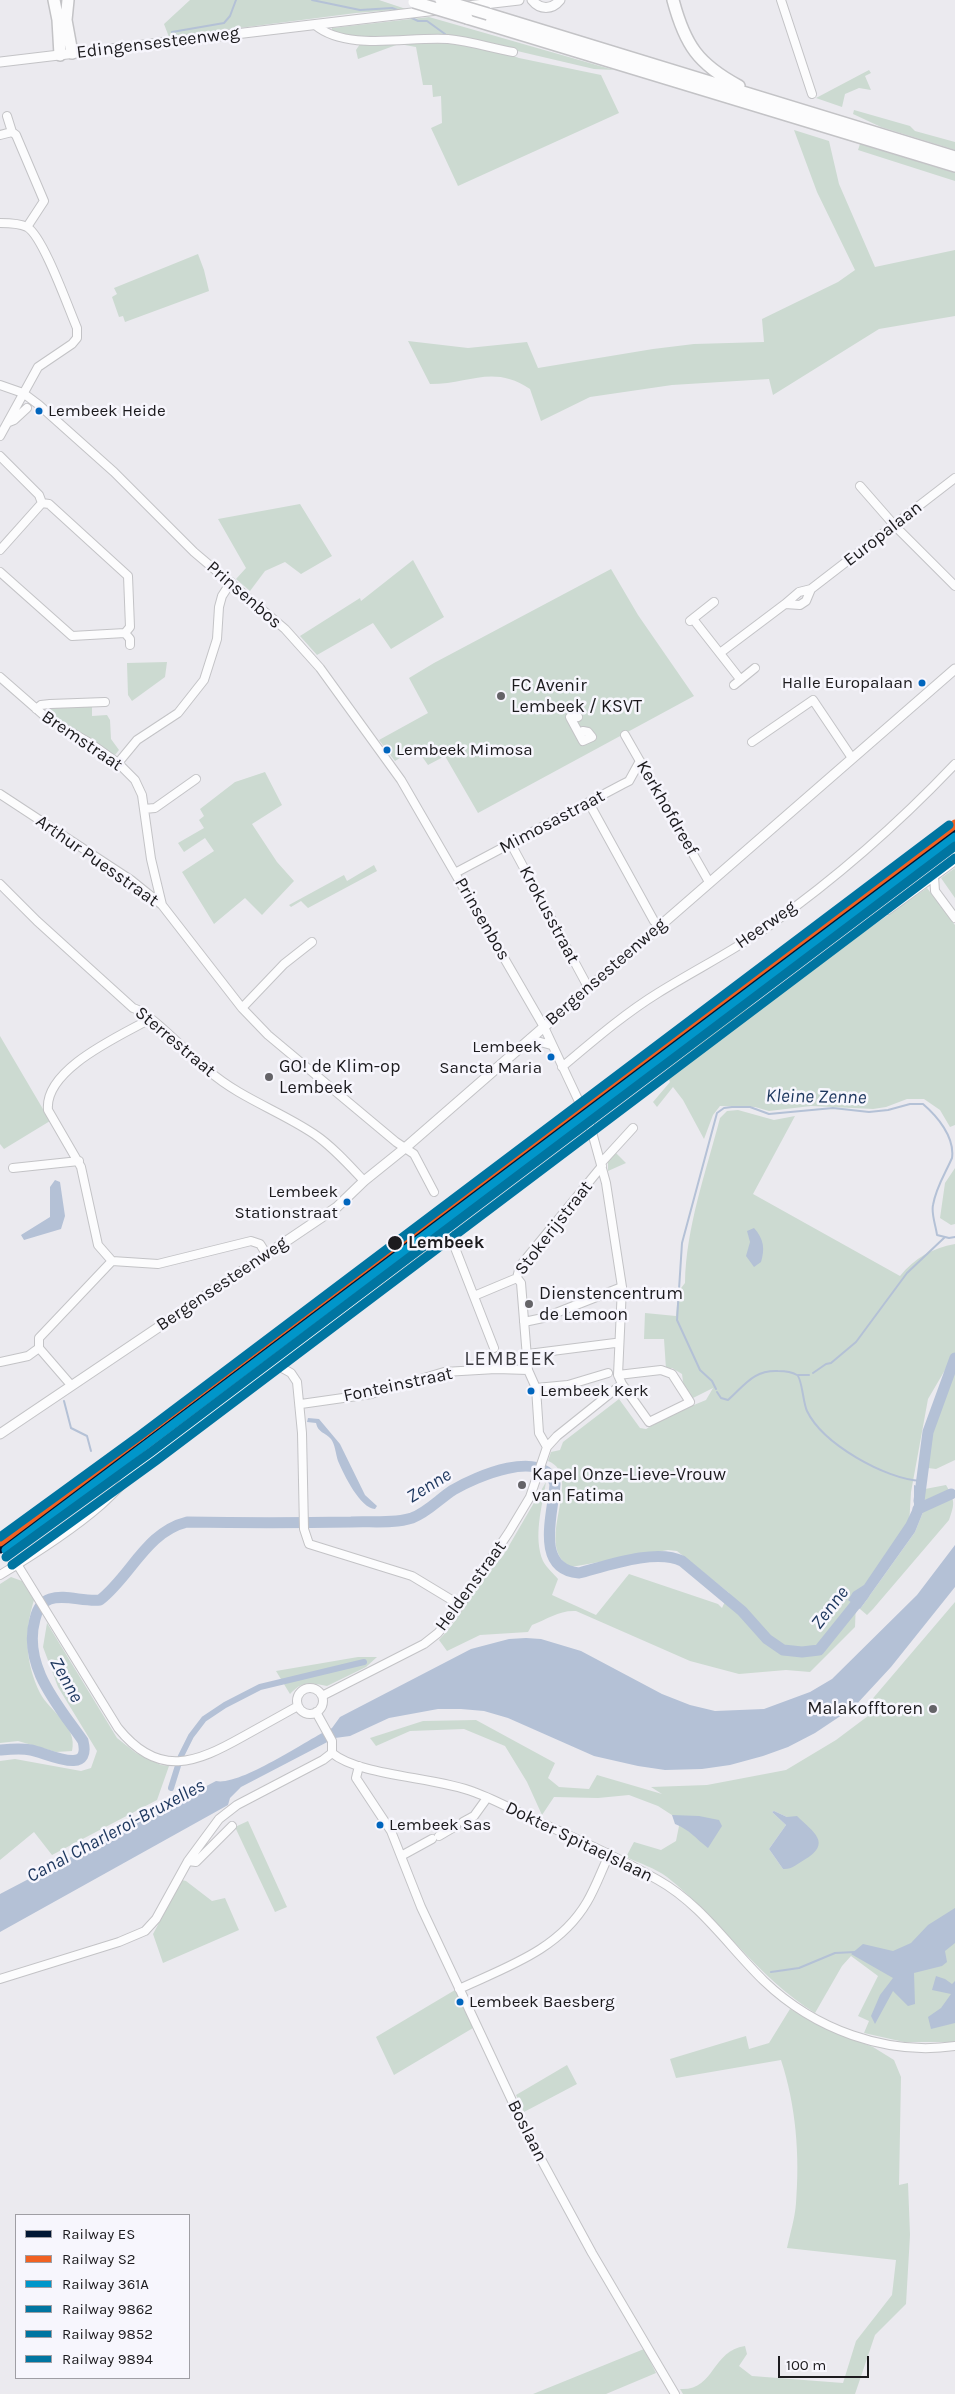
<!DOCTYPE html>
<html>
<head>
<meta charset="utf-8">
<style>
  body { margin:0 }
  #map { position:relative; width:955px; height:2394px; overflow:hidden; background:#ebeaef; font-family:Karla,sans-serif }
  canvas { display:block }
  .legend { position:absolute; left:15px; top:2214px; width:175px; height:165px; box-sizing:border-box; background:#f7f6fd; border:1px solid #9f9ea4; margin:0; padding:6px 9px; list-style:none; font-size:15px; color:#1c1b1e }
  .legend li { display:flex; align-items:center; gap:10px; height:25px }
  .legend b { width:25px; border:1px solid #9f9ea4 }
  .scale { position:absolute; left:778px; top:2356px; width:91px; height:22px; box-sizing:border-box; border:2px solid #1c1b1e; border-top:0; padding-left:6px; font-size:15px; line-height:18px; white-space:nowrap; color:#1c1b1e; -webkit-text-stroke:4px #f7f6fd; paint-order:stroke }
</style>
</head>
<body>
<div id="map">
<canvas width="955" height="2394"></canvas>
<ul class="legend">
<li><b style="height:6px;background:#011633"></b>Railway ES</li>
<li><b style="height:6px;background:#f16122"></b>Railway S2</li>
<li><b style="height:6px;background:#0096ca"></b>Railway 361A</li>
<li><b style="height:6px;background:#0075a1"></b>Railway 9862</li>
<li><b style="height:6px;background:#0075a1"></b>Railway 9852</li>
<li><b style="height:6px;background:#0075a1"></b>Railway 9894</li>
</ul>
<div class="scale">100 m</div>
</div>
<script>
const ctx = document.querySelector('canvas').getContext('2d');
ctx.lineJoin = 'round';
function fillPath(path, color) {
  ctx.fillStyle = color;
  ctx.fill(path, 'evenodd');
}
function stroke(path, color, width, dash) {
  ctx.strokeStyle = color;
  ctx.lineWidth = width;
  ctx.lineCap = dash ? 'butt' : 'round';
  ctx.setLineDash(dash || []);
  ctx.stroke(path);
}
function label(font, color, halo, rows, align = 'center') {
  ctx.font = font + ' Karla,sans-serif';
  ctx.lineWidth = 5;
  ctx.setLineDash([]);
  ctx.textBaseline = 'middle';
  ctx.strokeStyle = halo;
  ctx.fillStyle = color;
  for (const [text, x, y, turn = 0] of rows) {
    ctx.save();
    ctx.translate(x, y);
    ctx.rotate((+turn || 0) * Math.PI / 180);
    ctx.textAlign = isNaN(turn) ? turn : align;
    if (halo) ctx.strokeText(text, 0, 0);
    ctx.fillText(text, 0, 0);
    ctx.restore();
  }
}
fillPath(new Path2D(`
  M 190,0 L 379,0 L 406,9 L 356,13 L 169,37 L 164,24 Z
  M 429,17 L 614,70 L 594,69 L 466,39 L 519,58 L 601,75 L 619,113 L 458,186 L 431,128 L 442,123 L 441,96 L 433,97 L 432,85 L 423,85 L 416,47 L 399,44 L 358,59 L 356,50 L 360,44 L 359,38 L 332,31 L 332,28 Z
  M 869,70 L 871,73 L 865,76 L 871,90 L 859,88 L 845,94 L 842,107 L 816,98 Z
  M 854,110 L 910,126 L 915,131 L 955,142 L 955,150 L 881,127 L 853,114 Z
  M 794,130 L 829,141 L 839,184 L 875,267 L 955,250 L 955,316 L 879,329 L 773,395 L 769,379 L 672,385 L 590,397 L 541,421 L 530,389 C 493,364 470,384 430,384 L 408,341 L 468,348 L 527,342 L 538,368 L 653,349 L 694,344 L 764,342 L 762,319 L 838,282 L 855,270 L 817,192 Z
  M 860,144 L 955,173 L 955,181 L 858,150 Z
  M 198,254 L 204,270 L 209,291 L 125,322 L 123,316 L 119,317 L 112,297 L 117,294 L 114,288 Z
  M 300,504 L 332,556 L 301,574 L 285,562 L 265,571 L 250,591 L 236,579 L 246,568 L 218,519 Z
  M 413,560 L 444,617 L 391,649 L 373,623 L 317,655 L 300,636 L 360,598 L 361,601 Z
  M 611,569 L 638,615 L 694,696 L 478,813 L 445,756 L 428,765 L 416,748 L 395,761 L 379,740 L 428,713 L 409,678 L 434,663 Z
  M 167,662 L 165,677 L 132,701 L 128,695 L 127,663 Z
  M 92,706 L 92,716 L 107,715 L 110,720 L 111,739 L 119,750 L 115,755 L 56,720 L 48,708 Z
  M 265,772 L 282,805 L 252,824 L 277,862 L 294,881 L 262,915 L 245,898 L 214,924 L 182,872 L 214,851 L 205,838 L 184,852 L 178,843 L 204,828 L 199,820 L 204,816 L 200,809 L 235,782 Z
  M 374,865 L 377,871 L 308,908 L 301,901 L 291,907 L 289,905 L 344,875 L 347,881 Z
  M 955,868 L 955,898 L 941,878 Z
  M 927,888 L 955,925 L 955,1125 L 950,1127 L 940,1110 L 924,1099 L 907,1099 L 886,1107 L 873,1109 L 811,1106 L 769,1111 L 755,1107 L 720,1106 L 713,1115 L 704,1139 L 683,1100 L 673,1087 L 657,1107 L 653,1102 L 670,1082 L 665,1071 L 743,1011 L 790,983 Z
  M 0,1036 L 50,1121 L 4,1149 L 0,1144 Z
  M 738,1110 L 774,1120 L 795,1116 L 753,1194 L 900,1276 C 915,1258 932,1248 955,1244 L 955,1353 L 928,1399 L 911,1492 L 909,1526 L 856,1601 L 855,1627 L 810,1672 L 786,1670 L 739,1674 L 690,1661 L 576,1611 C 559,1610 548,1619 532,1625 L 528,1632 L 480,1635 L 447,1651 L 439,1640 C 464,1614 478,1581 503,1556 L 546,1482 C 542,1507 533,1537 543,1561 C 546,1567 554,1574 558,1579 L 552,1595 L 596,1615 L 629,1574 L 718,1604 L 722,1608 L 729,1593 L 677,1551 L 668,1550 L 571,1567 C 531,1546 586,1476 548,1461 L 551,1452 L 560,1450 L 563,1442 L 619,1399 L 640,1428 L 646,1429 L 655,1424 L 655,1421 L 706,1400 L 713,1388 L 693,1398 L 684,1389 L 682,1374 L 672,1368 L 666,1369 L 664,1339 L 644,1339 L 645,1313 L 676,1316 L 678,1292 L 685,1283 C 686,1227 706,1172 720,1118 L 727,1111 Z
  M 616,1153 L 626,1163 L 608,1171 L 608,1162 Z
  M 955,1168 L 955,1224 L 951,1225 L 940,1218 L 945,1183 Z
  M 955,1366 L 955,1460 L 936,1469 L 928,1468 L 932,1434 Z
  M 946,1485 C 955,1501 955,1503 949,1520 L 873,1609 L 867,1615 L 860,1609 L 915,1532 L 923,1512 L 925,1489 Z
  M 11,1577 L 22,1581 L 34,1600 C 24,1632 25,1662 40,1693 C 50,1712 78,1726 72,1751 L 56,1752 L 18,1741 L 0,1743 L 0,1584 Z
  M 955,1602 L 955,2042 L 904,2042 L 864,2033 L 869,2021 L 858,2016 L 878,1976 L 851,1956 L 842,1966 L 815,2013 C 757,1977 720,1919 667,1877 C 655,1868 639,1863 626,1857 L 634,1842 L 661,1850 L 676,1841 L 679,1826 L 675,1817 L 658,1806 L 629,1795 L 598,1798 L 554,1797 L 542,1815 L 527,1782 L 505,1746 L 464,1729 L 410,1731 L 376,1746 L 370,1738 L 423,1721 L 476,1720 L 555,1763 L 548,1778 L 559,1787 L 589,1789 L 597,1775 L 662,1794 L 651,1787 L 707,1785 L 786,1770 L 836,1740 L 868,1716 L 863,1710 ZM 774,1811 L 787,1817 L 783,1869 L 769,1849 L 786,1825 L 772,1812 Z
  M 47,1623 L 117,1738 L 136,1753 L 161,1765 L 169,1766 L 157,1800 L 52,1855 L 34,1832 L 0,1860 L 0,1761 L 15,1759 L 81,1771 L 91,1768 L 97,1751 L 58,1687 L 43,1647 Z
  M 358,1657 L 377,1657 L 366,1667 L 327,1686 C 310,1683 303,1680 290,1694 L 276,1671 Z
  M 248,1821 L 287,1907 L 275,1912 L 235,1827 Z
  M 182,1880 L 186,1881 L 212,1901 L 225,1898 L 239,1930 L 163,1963 L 153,1934 Z
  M 455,1990 L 473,2028 L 394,2075 L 376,2037 Z
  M 790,2009 L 834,2032 L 873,2047 L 894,2060 L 901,2077 L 899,2185 L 908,2183 L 910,2235 L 906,2304 L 875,2335 L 855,2394 L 683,2394 L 680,2389 C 715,2391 711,2351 745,2346 L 747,2354 L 739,2366 L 752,2376 L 843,2383 L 856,2341 L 892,2295 L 896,2260 L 787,2248 C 790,2234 795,2218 796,2203 C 800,2156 796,2105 781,2060 L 676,2078 L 670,2059 L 746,2036 L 749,2049 L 769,2043 Z
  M 567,2065 L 577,2084 L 524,2112 L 516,2095 Z
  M 644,2349 L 656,2373 L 606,2394 L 533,2394 Z`), '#ccdad1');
fillPath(new Path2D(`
  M 55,1180 L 60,1182 L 65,1216 L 61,1229 L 24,1240 L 21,1235 L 50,1217 L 50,1187 Z
  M 754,1228 C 764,1239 765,1249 761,1262 L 754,1267 L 746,1256 L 750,1242 L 747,1231 Z
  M 308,1418 L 319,1419 L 340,1444 L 365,1495 L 377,1506 L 375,1509 C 360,1508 344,1475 338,1461 C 336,1455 335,1444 331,1439 C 325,1432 318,1433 316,1423 L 307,1422 Z
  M 914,1485 L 925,1489 L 923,1512 L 915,1532 L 860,1609 L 848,1600 L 853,1592 L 864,1585 L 906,1523 L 914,1506 Z
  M 955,1545 L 955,1587 L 891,1667 L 854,1707 L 815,1733 L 788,1747 L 763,1756 L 730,1765 L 702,1769 L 665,1770 L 638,1766 L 594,1756 L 508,1718 L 484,1711 L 461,1709 L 438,1709 L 389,1718 L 350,1736 L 335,1738 L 241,1787 L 230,1798 L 228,1805 L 0,1932 L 0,1894 L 216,1781 C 241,1786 306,1740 332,1728 L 340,1717 L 471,1649 L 509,1639 L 526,1638 L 541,1639 L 581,1651 L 662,1694 L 690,1705 L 715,1711 L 764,1709 L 810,1692 L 832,1679 L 917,1595 Z
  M 774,1811 L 787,1817 L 797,1816 C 813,1832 833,1843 804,1860 C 797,1864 791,1870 783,1869 L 769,1849 L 786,1825 L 772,1812 Z
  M 672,1815 L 699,1816 L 719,1820 L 722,1826 L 708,1848 C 695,1838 690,1830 675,1824 Z
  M 955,1908 L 955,1943 L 945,1951 L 947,1962 L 942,1966 L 914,1973 L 915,2004 L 908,2006 L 893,1991 L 875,2024 L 871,2016 L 880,1995 L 893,1978 L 851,1954 L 863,1944 L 893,1951 L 911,1943 L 928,1925 Z
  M 936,1976 L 945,1979 L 952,1984 L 955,1981 L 955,2023 L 931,2029 L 928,2017 L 941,2008 L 951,1994 L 932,1990 Z`), '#b4c1d6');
stroke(new Path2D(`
  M 312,0 L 360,10 L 392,8 L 400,11
  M 410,17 L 418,21 L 427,21 L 445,34
  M 172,32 L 224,23 L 230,16 L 236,0
  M 813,1373 L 826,1364 L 831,1363 L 856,1342 L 907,1273 L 945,1237
  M 798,1375 L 809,1375
  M 716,1389 L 712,1381 L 700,1370 L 677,1320 L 682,1243 L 717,1113 L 724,1108 L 732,1107 L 750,1107 L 769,1114 L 833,1108 L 869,1112 L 888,1110 L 910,1104 L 923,1104 C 937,1116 955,1137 952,1158 C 945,1174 936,1187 933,1205 C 931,1214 936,1226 937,1235 L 949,1238 L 955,1237
  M 717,1392 L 721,1398 L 728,1400 C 745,1385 753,1370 778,1371 C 784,1371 792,1372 797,1375 C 802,1378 803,1403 807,1411 C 823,1444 885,1479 921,1481
  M 64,1401 L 71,1428 L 87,1436 L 91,1451
  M 771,1972 L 799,1968 L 835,1953 L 855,1952`), '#b4c1d6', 2);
stroke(new Path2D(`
  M 171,1788 L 181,1756 L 191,1736 L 204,1719 L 225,1705 L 260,1687 L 364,1662`), '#b4c1d6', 6);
stroke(new Path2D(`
  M 919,1501 L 928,1432 L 955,1358
  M 918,1509 L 951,1494
  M 0,1750 C 11,1749 21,1748 31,1750 C 47,1753 92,1777 83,1741 C 58,1705 22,1666 35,1619 C 37,1610 41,1602 50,1599 C 65,1594 84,1602 100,1600 C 131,1576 146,1532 187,1522 C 242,1523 297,1523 351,1522 C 370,1521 394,1524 412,1518 C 428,1512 439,1499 453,1490 C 475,1477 543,1447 555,1484 C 553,1514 534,1569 579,1573 C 606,1566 656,1548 682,1561 L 742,1611 L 767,1639 L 783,1650 L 802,1652 L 819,1650 L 864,1594`), '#b4c1d6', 11);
const minor = new Path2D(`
  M 781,0 L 812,94
  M 315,25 C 347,52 409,36 448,39 C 470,41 491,48 513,52
  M 7,116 L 12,132
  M 0,135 L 12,132 L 16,135 L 44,201 L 27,227
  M 0,223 C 9,223 19,223 27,227 C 43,236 68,307 77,328 L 77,338 L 72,344 L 38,367 L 0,436
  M 0,385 L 23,393 L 39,405 L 114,472 L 194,552 L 285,629 L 320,668 L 401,780 L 544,1027 L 590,1125 L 606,1183 L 622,1287 L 618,1375 L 622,1384 L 649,1422 L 690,1402 L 672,1374 L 661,1370 L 618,1375
  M 9,422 L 14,420 L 27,408
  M 0,456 L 39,495 L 42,503 L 49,504 L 128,576 L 130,627 L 125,633 L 130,639 L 130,645
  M 860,486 L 895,526 L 955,586
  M 0,550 L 42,503
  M 0,572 L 72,636 L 125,633
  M 785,604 L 799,592 L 811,589 L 955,478
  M 693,619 L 740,679
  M 690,621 L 714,602
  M 720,653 L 785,604 L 800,605 L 806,601 L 811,589
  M 0,677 L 48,719 L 90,743 L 118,763 L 135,780 L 142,795 L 151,859 L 162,905
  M 734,685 L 755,668
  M 36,709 L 41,705 L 50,704 L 105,702
  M 578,717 L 576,714 L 570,717 L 583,741 L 592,737 L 588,732 L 583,731
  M 625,735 L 709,882
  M 752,742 L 813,700 L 852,758
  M 118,763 L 137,740 L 178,713 L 204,680 L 217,639 L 219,607 L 222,596 L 231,582
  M 0,794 L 131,880 L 162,905 L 242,1008 L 268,1035 L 396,1142 L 414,1154 L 434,1192
  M 589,803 L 654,921 L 659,926
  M 144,809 L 155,808 L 196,779
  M 511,844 L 588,987
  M 455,873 L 623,784 L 629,781 L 640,761
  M 934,876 L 935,891 L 955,918
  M 0,884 L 37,921 L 133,1008 C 150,1012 192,1058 209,1071 C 240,1098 280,1111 314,1134 C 332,1146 349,1165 364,1181
  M 888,910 L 955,861
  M 242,1008 L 284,964 L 312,942
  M 530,1039 L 551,1045
  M 562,1067 C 593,1041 624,1014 658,993 C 695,970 733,951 769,926 C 835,879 899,823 955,764
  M 601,1163 L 633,1128
  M 13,1168 L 79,1161
  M 112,1261 L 98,1245 L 81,1167 L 48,1110 C 44,1069 120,1036 150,1019
  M 517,1278 L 521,1283 L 528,1370 L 536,1388 L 539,1433 L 547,1447
  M 474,1296 L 517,1278 L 520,1266 L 602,1166
  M 524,1322 L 543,1318 L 622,1287
  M 39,1348 L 39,1338 L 112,1261 L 158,1264 L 251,1241 L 260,1244 L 267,1255
  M 39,1348 L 71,1385
  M 528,1354 L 615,1343
  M 0,1362 L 28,1356 L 39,1348
  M 273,1363 L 291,1373 L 297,1382 L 302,1433 L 304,1529 L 309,1544 L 412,1576 L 460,1605
  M 536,1388 L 568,1385 L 608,1373
  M 301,1404 L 371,1394 L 444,1372 L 496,1369 L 528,1370
  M 17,1564 L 118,1728 C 159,1779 196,1763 244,1736 C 262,1726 280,1716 298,1706
  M 0,1575 C 35,1554 70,1532 101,1505 C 120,1488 136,1468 156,1452 L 444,1232 L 450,1235 L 494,1348
  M297 1701a13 13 0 1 1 26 0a13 13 0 1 1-26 0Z
  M 322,1696 L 424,1644 L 438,1633 L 458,1608 L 509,1532 L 530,1497 L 547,1447 L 557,1436 L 622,1384
  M 316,1712 L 332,1741 L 332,1753
  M 332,1753 C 359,1776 437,1777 474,1792 C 496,1800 517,1812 539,1822 C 580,1840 619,1858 658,1880 C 701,1904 729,1947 764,1981 C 814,2029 886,2056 955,2046
  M 359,1766 L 356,1778 L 391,1831 L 421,1907 L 530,2139 L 592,2253 L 675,2394
  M 463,1822 L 474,1816 L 487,1798
  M 439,1836 L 456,1826
  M 401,1856 L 432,1839
  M 188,1861 L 196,1862 L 232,1826
  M 0,1979 L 119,1942 L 145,1931 L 156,1919 L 188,1861 L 219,1819 L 237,1805 L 323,1760 L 332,1753
  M 459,1989 C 506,1967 559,1950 587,1902 C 596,1887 602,1869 610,1853`);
const major = new Path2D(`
  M 532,0 C 540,10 552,10 560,0
  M 467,6 L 519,0
  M 0,62 L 437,10
  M 0,1434 L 337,1207 L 364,1181 L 405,1148 L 955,669`);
const highway = new Path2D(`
  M 54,0 L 58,20 L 60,55
  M 68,0 L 66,20 L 72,53
  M 673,0 C 685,45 698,64 739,86
  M 488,14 L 955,157
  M 467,18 L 955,166`);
stroke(minor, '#c3c3c6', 10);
stroke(major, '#c3c3c6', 11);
stroke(highway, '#c3c3c6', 14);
stroke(minor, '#fcfcfd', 8);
stroke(major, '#fcfcfd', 9);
stroke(highway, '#fcfcfd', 11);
const highwayBridge = new Path2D(`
  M 441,0 L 488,14
  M 414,2 L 467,18`);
stroke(highwayBridge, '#c3c3c6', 14, []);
stroke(highwayBridge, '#fcfcfd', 11);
stroke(new Path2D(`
  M 0,1549 L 145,1444 L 955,833`), '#011633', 9);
stroke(new Path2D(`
  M 0,1542 L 955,824`), '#f16122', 9);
stroke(new Path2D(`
  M 6,1550 L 955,837`), '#0096ca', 9);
stroke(new Path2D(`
  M 6,1557 L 151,1452 L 955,846`), '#0075a1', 9);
stroke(new Path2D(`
  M 0,1537 L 139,1436 L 949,825`), '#0075a1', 9);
stroke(new Path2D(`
  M 12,1565 L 157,1460 L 955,858`), '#0075a1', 9);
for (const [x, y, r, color] of [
  [39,411,4.5,"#0065bd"],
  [922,683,4.5,"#0065bd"],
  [501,696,5,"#646367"],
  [387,750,4.5,"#0065bd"],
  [551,1057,4.5,"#0065bd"],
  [269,1077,5,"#646367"],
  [347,1202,4.5,"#0065bd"],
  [395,1243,8,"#1c1b1e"],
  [529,1304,5,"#646367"],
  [531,1391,4.5,"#0065bd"],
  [522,1485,5,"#646367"],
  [933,1709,5,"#646367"],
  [380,1825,4.5,"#0065bd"],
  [460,2002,4.5,"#0065bd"]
]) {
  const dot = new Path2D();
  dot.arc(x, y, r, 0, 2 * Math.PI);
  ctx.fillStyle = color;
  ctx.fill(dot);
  stroke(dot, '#f7f6fd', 2);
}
label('17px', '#1c1b1e', '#f7f6fd', [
  ["Lembeek Heide",48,411],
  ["Halle Europalaan",913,683,"right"],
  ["Lembeek Mimosa",396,750],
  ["Lembeek",542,1047,"right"],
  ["Sancta Maria",542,1068,"right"],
  ["Lembeek",338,1192,"right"],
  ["Stationstraat",338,1213,"right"],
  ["Lembeek Kerk",540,1391],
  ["Lembeek Sas",389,1825],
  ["Lembeek Baesberg",469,2002]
], 'left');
label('18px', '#1c1b1e', '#f7f6fd', [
  ["Edingensesteenweg",158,43,-7],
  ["Europalaan",883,534,-38],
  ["Prinsenbos",244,595,41],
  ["Bremstraat",82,741,34],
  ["Kerkhofdreef",667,808,60],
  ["Mimosastraat",552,822,-28],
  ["Arthur Puesstraat",97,861,35],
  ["Krokusstraat",549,915,62],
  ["Prinsenbos",482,919,60],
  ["Heerweg",766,925,-35],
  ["Bergensesteenweg",606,972,-41],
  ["Sterrestraat",175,1042,40],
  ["Stokerijstraat",554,1228,-52],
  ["Bergensesteenweg",222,1284,-34],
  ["Fonteinstraat",398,1385,-12],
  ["Heldenstraat",471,1586,-54],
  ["Dokter Spitaelslaan",579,1842,26],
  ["Boslaan",527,2131,63]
]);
label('18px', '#1c1b1e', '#f7f6fd', [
  ["FC Avenir",511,686],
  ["Lembeek / KSVT",511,707],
  ["GO! de Klim-op",279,1067],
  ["Lembeek",279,1088],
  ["Dienstencentrum",539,1294],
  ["de Lemoon",539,1315],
  ["Kapel Onze-Lieve-Vrouw",532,1475],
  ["van Fatima",532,1496],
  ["Malakofftoren",923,1709,"right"]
], 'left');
label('bold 18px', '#1c1b1e', '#f7f6fd', [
  ["Lembeek",408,1243]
], 'left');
label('italic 19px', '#1d375e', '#f7f6fd', [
  ["Kleine Zenne",816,1097,1],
  ["Zenne",429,1486,-32],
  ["Zenne",830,1608,-52],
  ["Zenne",66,1680,61],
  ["Canal Charleroi-Bruxelles",116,1831,-28]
]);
ctx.letterSpacing = '1px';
label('20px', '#3c3b40', '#f7f6fd', [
  ["LEMBEEK",510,1359]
]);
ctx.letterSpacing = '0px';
</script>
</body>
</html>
